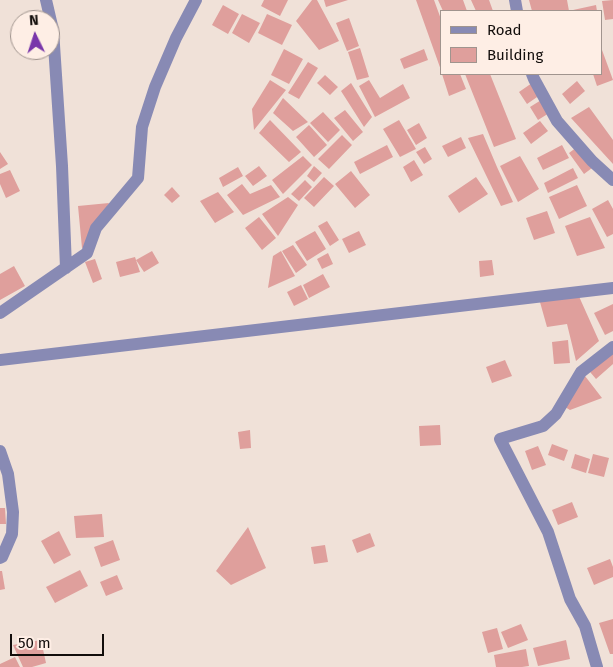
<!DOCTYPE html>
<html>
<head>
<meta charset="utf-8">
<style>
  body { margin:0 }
  #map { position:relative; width:613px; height:667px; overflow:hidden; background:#f0e1d8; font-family:"Fira Sans",sans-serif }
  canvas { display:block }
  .legend { position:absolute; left:440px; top:10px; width:162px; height:65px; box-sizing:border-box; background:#feeee5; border:1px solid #a0948e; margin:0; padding:6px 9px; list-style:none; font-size:15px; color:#120d0b }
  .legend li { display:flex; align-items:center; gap:10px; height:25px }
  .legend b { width:25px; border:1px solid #a0948e }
  .north { position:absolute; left:10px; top:10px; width:50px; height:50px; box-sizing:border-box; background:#feeee5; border:1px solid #a0948e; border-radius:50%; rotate:356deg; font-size:14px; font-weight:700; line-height:20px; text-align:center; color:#120d0b }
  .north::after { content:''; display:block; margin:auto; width:18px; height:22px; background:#7936aa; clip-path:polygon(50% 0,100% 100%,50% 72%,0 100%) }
  .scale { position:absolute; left:10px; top:634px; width:94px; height:22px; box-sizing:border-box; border:2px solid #120d0b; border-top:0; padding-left:6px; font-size:15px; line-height:18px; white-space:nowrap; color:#120d0b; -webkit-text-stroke:4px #feeee5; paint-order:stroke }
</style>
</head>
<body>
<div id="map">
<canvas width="613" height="667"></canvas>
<ul class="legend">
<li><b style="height:6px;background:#888ab4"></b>Road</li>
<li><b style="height:14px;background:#df9f9c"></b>Building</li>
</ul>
<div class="north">N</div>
<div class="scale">50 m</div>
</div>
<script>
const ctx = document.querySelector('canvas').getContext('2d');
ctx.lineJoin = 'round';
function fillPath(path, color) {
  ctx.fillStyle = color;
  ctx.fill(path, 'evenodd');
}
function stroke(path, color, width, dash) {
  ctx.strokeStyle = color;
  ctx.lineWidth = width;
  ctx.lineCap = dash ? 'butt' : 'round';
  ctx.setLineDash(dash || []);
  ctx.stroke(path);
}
fillPath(new Path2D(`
  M 264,0 L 288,0 L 280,16 L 261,6 Z
  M 312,0 L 317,0 L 339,41 L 319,50 L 296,21 Z
  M 324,0 L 348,0 L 326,7 Z
  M 416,0 L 434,0 L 442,22 L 442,73 Z
  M 438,0 L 463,0 L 467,11 L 443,11 Z
  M 471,0 L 489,0 L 493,11 L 476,11 Z
  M 529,0 L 567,0 L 569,11 L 532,11 Z
  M 613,0 L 613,19 L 605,20 L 602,1 Z
  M 223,5 L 239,14 L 228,34 L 212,25 Z
  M 596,5 L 597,11 L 573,11 L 573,10 Z
  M 242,14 L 260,23 L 249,43 L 232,33 Z
  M 267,14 L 292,25 L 282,45 L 258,33 Z
  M 349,18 L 359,46 L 347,51 L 336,23 Z
  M 360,48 L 369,77 L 357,80 L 348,52 Z
  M 284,49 L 303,59 L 289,84 L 271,75 Z
  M 424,49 L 428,60 L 404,69 L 400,59 Z
  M 602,50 L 613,80 L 597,86 L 593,74 L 602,74 Z
  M 308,62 L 318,68 L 299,99 L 288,93 Z
  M 442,74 L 460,74 L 466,89 L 449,96 Z
  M 465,74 L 490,74 L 516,139 L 494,147 Z
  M 325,75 L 338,87 L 330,95 L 317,83 Z
  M 270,80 L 286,90 L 254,130 L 252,109 Z
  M 369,80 L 380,98 L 403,84 L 410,98 L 375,117 L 359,86 Z
  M 577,81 L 585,91 L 570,104 L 562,94 Z
  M 351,83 L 372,117 L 364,127 L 341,91 Z
  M 532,83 L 540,95 L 527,104 L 519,92 Z
  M 546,97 L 554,110 L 538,120 L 530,107 Z
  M 283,98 L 308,122 L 293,131 L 273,113 Z
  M 589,107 L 613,140 L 613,164 L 571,118 Z
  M 345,110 L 363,132 L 353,141 L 334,118 Z
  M 323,112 L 340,130 L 328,142 L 310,123 Z
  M 270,120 L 301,152 L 289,162 L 259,133 Z
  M 399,120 L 416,149 L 400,157 L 383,129 Z
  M 540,121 L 548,131 L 531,144 L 523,133 Z
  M 419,123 L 427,138 L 416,145 L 407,130 Z
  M 309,125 L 327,145 L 314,157 L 296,137 Z
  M 483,134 L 497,167 L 513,202 L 501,206 L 468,138 Z
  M 342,135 L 352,145 L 329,169 L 318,159 Z
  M 461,137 L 466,148 L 448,157 L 442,146 Z
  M 581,144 L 596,165 L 584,174 L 569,153 Z
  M 387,145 L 393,157 L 360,174 L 354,162 Z
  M 562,145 L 569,158 L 543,170 L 537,158 Z
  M 425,147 L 432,159 L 424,164 L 416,152 Z
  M 0,152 L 8,164 L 0,169 Z
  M 303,156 L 312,165 L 283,194 L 272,180 Z
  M 520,156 L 539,189 L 518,202 L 500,166 Z
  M 414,160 L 423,175 L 411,182 L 403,167 Z
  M 259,166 L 267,176 L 253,186 L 245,176 Z
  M 314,166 L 322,173 L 314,182 L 307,176 Z
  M 238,167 L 243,176 L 223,187 L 219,178 Z
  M 573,168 L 578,178 L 548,193 L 544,183 Z
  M 10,170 L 20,191 L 6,198 L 0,184 L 0,174 Z
  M 351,171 L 370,195 L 355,208 L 335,184 Z
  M 324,177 L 334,186 L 314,207 L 304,198 Z
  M 476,177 L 488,194 L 459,213 L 448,196 Z
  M 305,180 L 312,187 L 299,201 L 291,194 Z
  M 242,184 L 250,194 L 271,185 L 280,197 L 243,215 L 227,195 Z
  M 577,185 L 587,206 L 559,219 L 549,197 Z
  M 172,187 L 180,196 L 172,203 L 164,195 Z
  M 218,192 L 234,212 L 215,223 L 200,201 Z
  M 288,197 L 298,205 L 278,236 L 262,214 Z
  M 608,200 L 613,209 L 613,234 L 607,237 L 592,209 Z
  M 109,203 L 87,245 L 82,248 L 78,206 Z
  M 547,211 L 555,233 L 534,240 L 526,218 Z
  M 259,217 L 276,238 L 262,250 L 245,228 Z
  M 590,217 L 605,248 L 577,256 L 565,226 Z
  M 327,221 L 339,240 L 330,246 L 318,226 Z
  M 315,231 L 326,249 L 307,261 L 295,242 Z
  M 359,231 L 366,245 L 349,253 L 342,239 Z
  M 293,245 L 307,265 L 296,273 L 282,251 Z
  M 152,251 L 159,263 L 144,272 L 136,260 Z
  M 281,251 L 295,276 L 268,288 L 273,256 Z
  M 328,253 L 333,264 L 322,269 L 317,259 Z
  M 135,257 L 140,272 L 120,277 L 116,262 Z
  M 95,259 L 102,279 L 93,283 L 85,262 Z
  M 492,260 L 494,275 L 480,277 L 479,261 Z
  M 14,266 L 25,286 L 0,300 L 0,274 Z
  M 323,274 L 330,287 L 309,298 L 303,285 Z
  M 301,285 L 308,299 L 294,306 L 287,292 Z
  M 577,292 L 599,341 L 576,361 L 567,324 L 547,327 L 538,295 Z
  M 613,304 L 613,331 L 605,335 L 594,313 Z
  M 568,340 L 570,363 L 554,364 L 552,342 Z
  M 613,351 L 613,364 L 596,379 L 585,366 Z
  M 505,360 L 512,376 L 492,383 L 486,367 Z
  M 585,376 L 602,398 L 570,410 L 565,407 Z
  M 440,425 L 441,445 L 420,446 L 419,426 Z
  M 250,430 L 251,448 L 240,449 L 238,432 Z
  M 552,444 L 568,450 L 564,461 L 548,455 Z
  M 538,446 L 546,465 L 532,470 L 525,451 Z
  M 575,454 L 590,459 L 586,473 L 571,468 Z
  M 593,454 L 609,458 L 604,477 L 588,473 Z
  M 572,502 L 578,517 L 558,525 L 552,510 Z
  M 0,508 L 5,508 L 6,524 L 0,524 Z
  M 102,514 L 104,537 L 76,538 L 74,516 Z
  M 248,527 L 266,568 L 231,585 L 216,571 Z
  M 59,531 L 71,555 L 54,564 L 41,541 Z
  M 370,533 L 375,546 L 357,553 L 352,540 Z
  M 113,540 L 120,560 L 101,567 L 94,547 Z
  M 325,545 L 328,562 L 314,564 L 311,547 Z
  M 610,559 L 613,567 L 613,577 L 594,585 L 587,568 Z
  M 80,570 L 88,586 L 55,603 L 46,587 Z
  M 0,571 L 2,571 L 5,589 L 0,590 Z
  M 117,575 L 123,589 L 106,596 L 100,582 Z
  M 613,619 L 613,654 L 610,654 L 599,623 Z
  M 521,624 L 528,640 L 508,648 L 501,632 Z
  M 497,628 L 503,649 L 488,653 L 482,632 Z
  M 41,640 L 46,663 L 32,667 L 23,667 L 13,645 Z
  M 566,640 L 570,659 L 538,666 L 533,648 Z
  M 526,649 L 529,666 L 522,667 L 496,667 L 494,655 Z
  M 15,657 L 20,667 L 0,667 L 0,664 Z`), '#df9f9c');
stroke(new Path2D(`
  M 46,0 L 53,30 L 62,166 L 66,268
  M 515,0 L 517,11
  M 532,74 L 534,79 L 557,121 L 592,161 L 613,180
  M 0,313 L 87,253 L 96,228 L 138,178 L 142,127 L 155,87 L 176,38 L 196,0
  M 0,360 L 613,288
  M 0,451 L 8,474 L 13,512 L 12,534 L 2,557 L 0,558
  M 597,667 L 585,626 L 570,599 L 548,532 L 500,439 L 543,426 L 556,414 L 581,372 L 613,347`), '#888ab4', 12);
</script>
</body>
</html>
